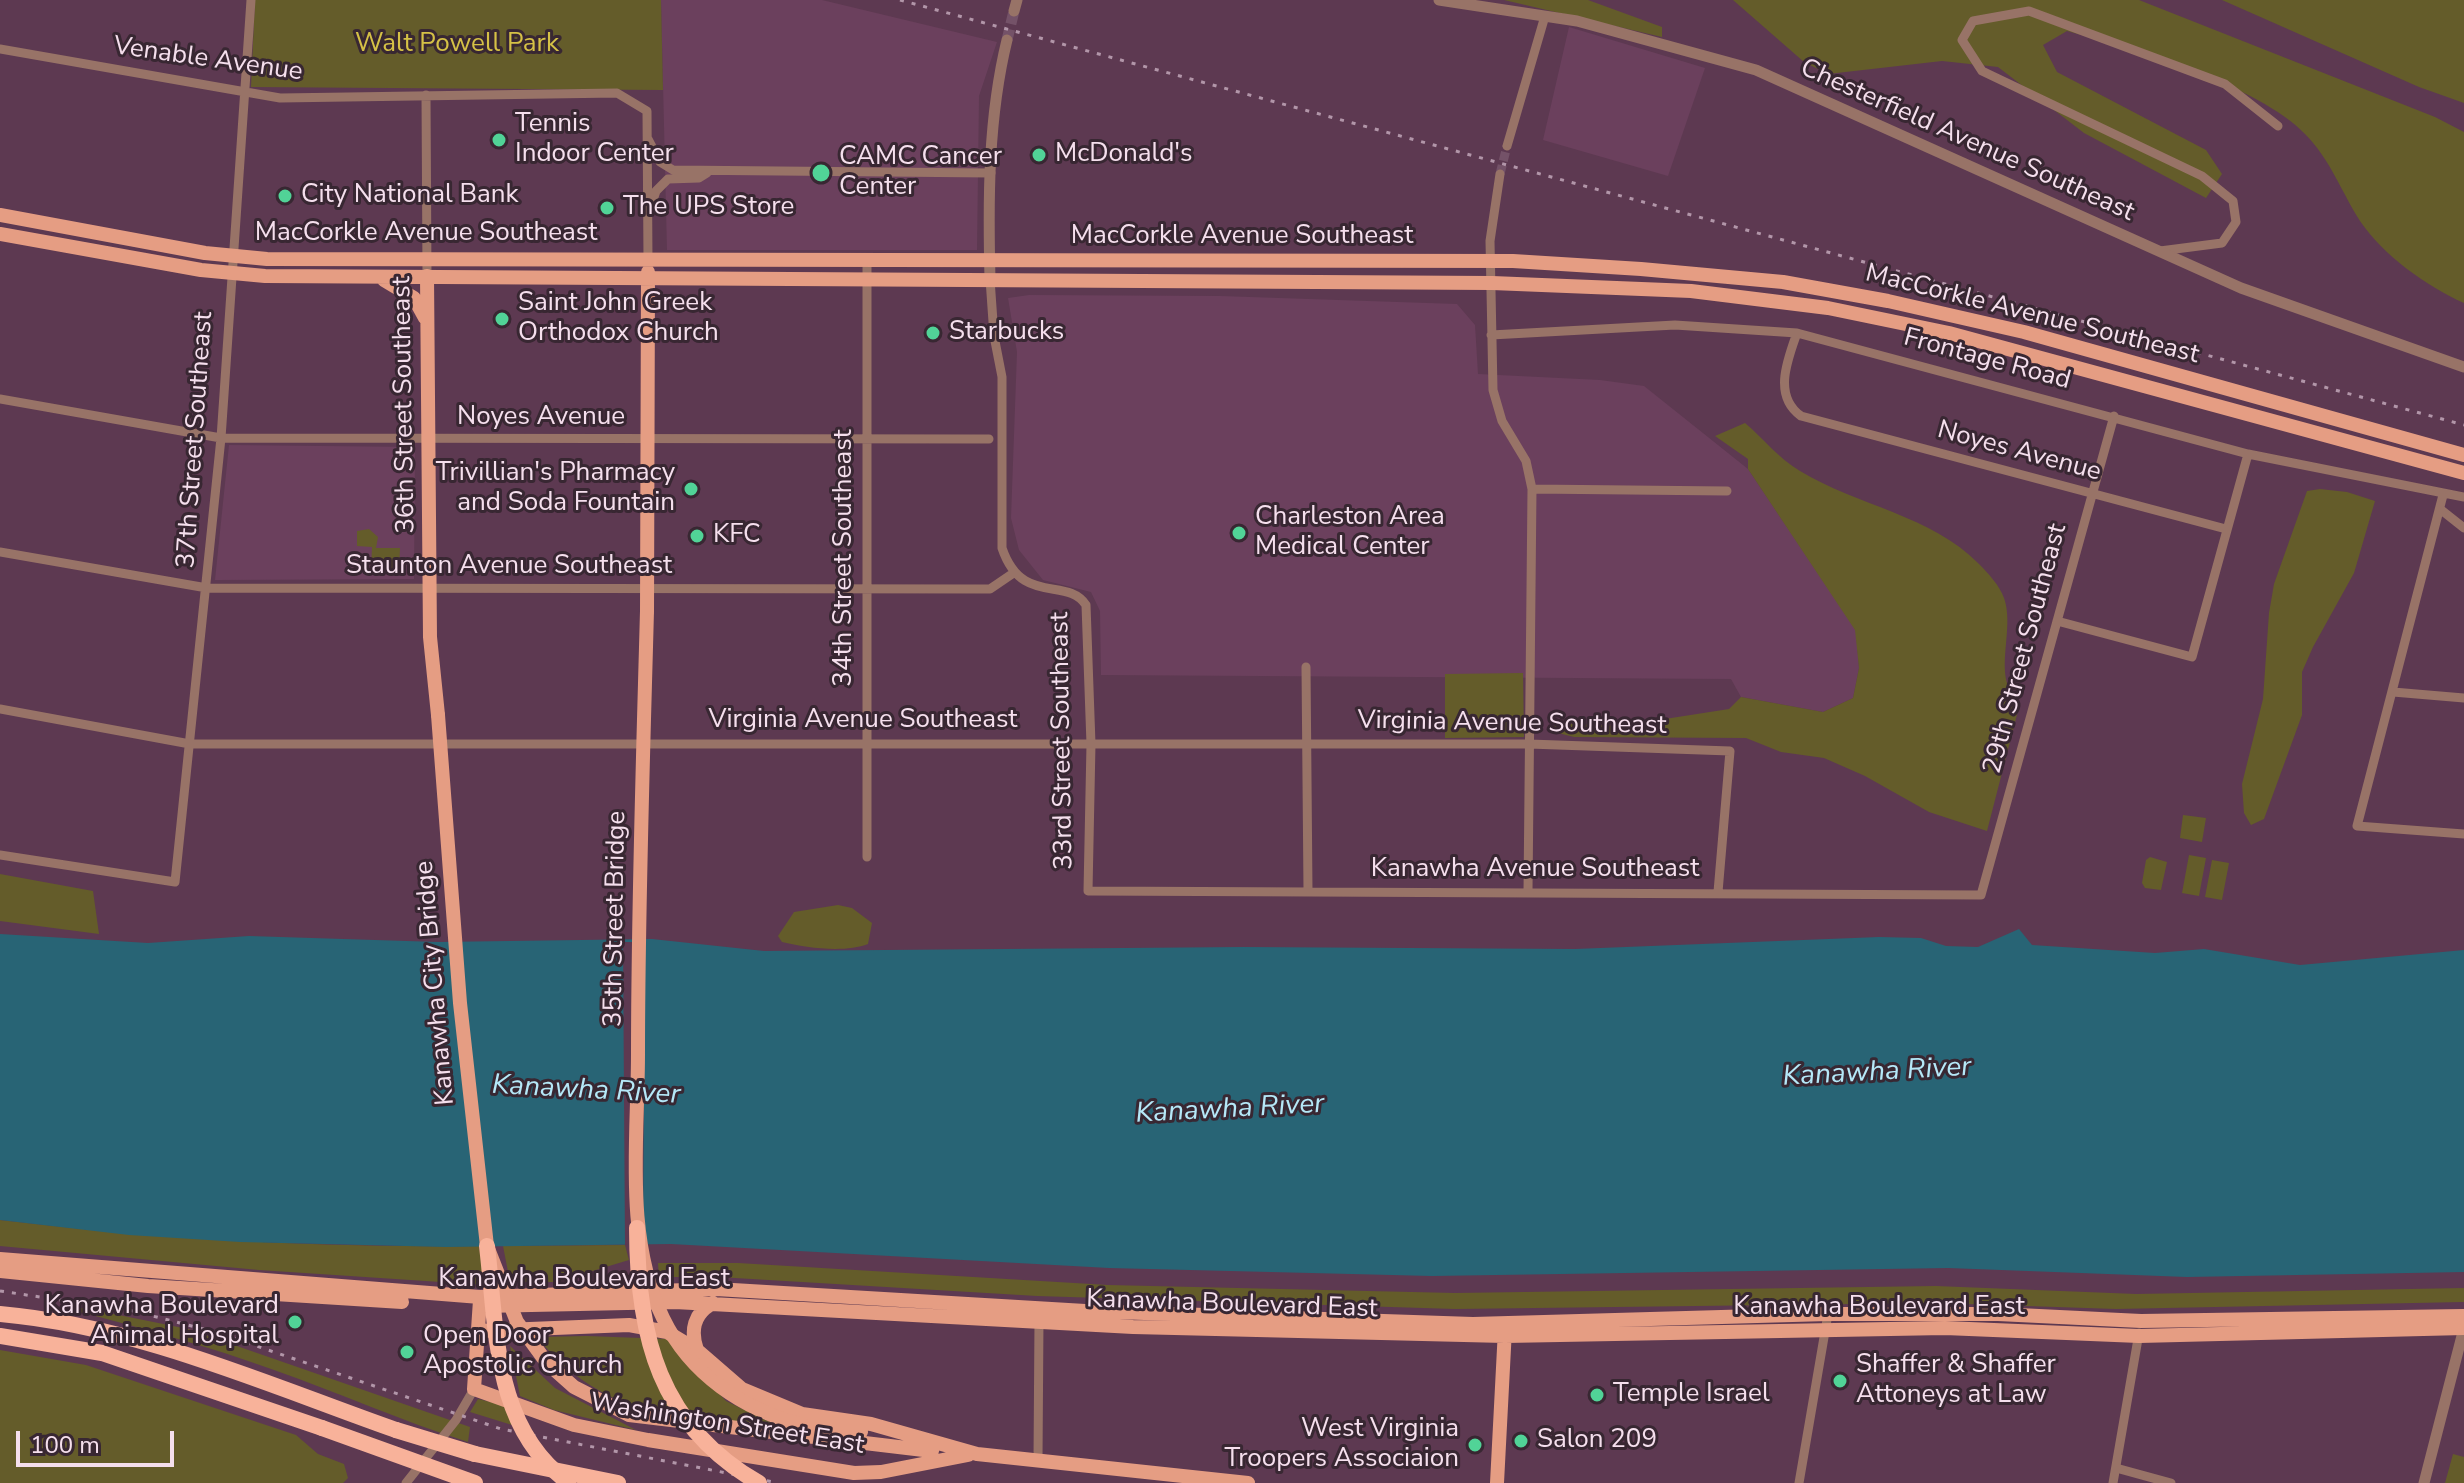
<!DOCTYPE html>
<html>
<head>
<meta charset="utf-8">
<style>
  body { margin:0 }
  #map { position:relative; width:2464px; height:1483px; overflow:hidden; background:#5d3951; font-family:"Nunito Sans",sans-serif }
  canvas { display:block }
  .scale { position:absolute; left:16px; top:1431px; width:158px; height:36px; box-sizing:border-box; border:4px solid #f5dfed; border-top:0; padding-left:10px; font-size:24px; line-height:28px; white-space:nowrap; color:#f5dfed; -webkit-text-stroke:6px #382732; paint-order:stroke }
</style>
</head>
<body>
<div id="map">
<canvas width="2464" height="1483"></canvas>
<div class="scale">100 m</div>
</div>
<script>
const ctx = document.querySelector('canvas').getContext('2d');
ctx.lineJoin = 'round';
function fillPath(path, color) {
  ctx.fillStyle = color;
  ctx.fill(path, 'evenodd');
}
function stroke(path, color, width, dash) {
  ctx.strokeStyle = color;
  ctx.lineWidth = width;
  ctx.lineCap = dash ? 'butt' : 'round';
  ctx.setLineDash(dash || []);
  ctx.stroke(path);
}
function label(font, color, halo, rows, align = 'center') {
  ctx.font = font + ' "Nunito Sans",sans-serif';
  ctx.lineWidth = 6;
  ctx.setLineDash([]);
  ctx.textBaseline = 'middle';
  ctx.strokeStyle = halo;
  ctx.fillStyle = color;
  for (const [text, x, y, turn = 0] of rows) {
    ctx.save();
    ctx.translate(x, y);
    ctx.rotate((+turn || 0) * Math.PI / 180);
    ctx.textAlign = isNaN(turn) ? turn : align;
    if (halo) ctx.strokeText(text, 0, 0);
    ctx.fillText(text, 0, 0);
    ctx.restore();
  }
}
fillPath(new Path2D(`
  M 661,0 L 822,0 L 997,42 L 979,96 L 977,250 L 667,250 Z
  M 1569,27 L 1705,68 L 1668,176 L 1543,140 Z
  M 1029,295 L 1220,296 L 1457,304 L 1475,325 L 1478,374 L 1600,380 L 1644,386 L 1748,469 L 1856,630 L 1859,668 L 1853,698 L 1823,712 L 1741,697 L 1731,679 L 1101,675 L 1100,611 L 1091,592 L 1043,580 L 1019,550 L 1011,518 L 1017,352 L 1008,298 Z
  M 229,445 L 415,447 L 414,579 L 215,580 Z`), '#6b405d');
fillPath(new Path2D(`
  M 255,0 L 661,0 L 663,90 L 251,87 Z
  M 1504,0 L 1588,0 L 1662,27 L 1662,37 Z
  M 1733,0 L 2139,0 L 2435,117 L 2464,132 L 2464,303 C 2426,286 2383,255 2360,221 C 2341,191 2330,159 2305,134 C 2260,86 2131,48 2067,31 L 2043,45 L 2057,72 L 2206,150 L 2222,174 L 2206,198 L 2084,133 L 1998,67 L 1942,61 L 1828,74 L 1804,62 Z
  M 2222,0 L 2464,0 L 2464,103 L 2419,87 Z
  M 1745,423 C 1764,439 1778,458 1800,471 C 1858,506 1931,515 1979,564 C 1988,573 2000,586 2004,598 C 2016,632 1990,678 2020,703 L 1987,831 L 1929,812 L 1865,776 L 1824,758 L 1781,752 L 1746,738 L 1574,737 L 1554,732 L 1554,723 L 1620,726 L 1729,709 L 1741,697 L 1823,712 L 1853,698 L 1859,668 L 1855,630 L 1748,469 L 1748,459 L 1715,436 Z
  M 2320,489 L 2347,492 L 2375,501 L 2354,573 L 2313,647 L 2302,672 L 2302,715 L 2264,819 L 2251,825 L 2244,813 L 2242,784 L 2263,699 L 2269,613 L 2274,584 L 2307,491 Z
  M 369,529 L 378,537 L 376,548 L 400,548 L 399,571 L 371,570 L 372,547 L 357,546 L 357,531 Z
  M 1523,673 L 1524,737 L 1445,738 L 1445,674 Z
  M 2183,815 L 2206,818 L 2202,842 L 2180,838 Z
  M 2189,855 L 2206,858 L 2199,896 L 2182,893 Z
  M 2150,857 L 2167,862 L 2161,890 L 2145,888 L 2142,883 L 2146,860 Z
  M 2212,860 L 2229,863 L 2222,900 L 2205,897 Z
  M 0,874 L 93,891 L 99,934 L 0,921 Z
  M 838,905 L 852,908 L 872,923 L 868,944 C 845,953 806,948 782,942 L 778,936 L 794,912 Z
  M 0,1220 C 159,1239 318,1248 479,1246 L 486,1285 L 259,1270 L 0,1246 Z
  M 625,1245 L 629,1260 L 556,1282 L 510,1282 L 503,1246 Z
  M 658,1263 L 738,1263 L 1108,1285 L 1455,1293 L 1936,1286 L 2136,1294 L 2464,1288 L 2464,1302 L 2116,1309 L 1937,1303 L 1455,1309 L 1037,1296 L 718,1277 L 659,1277 Z
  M 64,1308 L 84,1308 L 188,1329 L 470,1427 L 468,1442 C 402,1421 339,1393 274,1370 C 205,1345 135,1326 64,1308 Z
  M 587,1336 L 669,1339 L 726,1401 L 788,1431 C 688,1420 605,1421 537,1337 Z
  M 510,1346 L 555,1388 L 636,1430 L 554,1410 L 520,1396 Z
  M 0,1350 L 86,1365 L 296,1435 L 318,1454 L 344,1464 L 348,1478 L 343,1483 L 0,1483 Z
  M 478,1399 L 507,1406 L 512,1425 L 470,1412 Z
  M 2453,1454 L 2464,1457 L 2464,1483 L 2445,1483 Z`), '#645c2a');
fillPath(new Path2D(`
  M 2019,929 L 2032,945 L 2155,953 L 2204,949 L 2300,965 L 2464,950 L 2464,1272 L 2187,1277 L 1948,1268 L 1432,1276 L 1109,1268 L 671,1244 L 446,1247 L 240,1242 L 129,1235 L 0,1220 L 0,934 L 148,943 L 249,936 L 438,942 L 652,939 L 764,951 L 1243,947 L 1575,949 L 1879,937 L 1921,938 L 1946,946 L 1978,947 Z`), '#286475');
fillPath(new Path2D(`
  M 623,942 L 645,942 L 643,1227 L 648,1244 L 625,1245 Z`), '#5d3951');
stroke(new Path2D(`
  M 1500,174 L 1507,146`), '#745268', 9, [9, 4.5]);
stroke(new Path2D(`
  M 1007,40 L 1014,11`), '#745268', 11, [11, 5.5]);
stroke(new Path2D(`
  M 0,49 L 280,98 L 617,93 L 647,111 L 648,260
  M 426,95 L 427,276
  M 648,139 L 660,162 L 673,170 L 991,173
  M 1507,146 L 1545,16
  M 1500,174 L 1490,241 L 1493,390 L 1502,421 L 1526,461 L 1532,489 L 1528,891
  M 650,209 L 656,191 L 668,179 L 699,178 L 707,173
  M 2160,251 L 2222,243 L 2236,222 L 2233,201 L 2202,176 L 1982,71 L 1962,40 L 1973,21 L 2029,11 L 2225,84 L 2278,126
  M 990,279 L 994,336 L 1002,377 L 1002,548 C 1022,607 1067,576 1086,605 L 1091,744 L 1088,891 L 1981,895 L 2114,416
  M 1797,333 C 1787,361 1773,396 1801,416 L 2226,529
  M 1491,335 L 1675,325 L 1797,333 L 2248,454 L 2464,497
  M 0,399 L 221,438 L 989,439
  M 1532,489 L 1727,491
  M 2443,495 L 2357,826 L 2464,834
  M 2440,509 L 2464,528
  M 0,552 L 207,588 L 990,589 L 1015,572
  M 2057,621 L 2192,657 L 2248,454
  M 1306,667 L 1308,891
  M 2393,692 L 2464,698
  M 0,709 L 190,744 L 1529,744 L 1730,751 L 1718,892
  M 0,855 L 175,882 L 221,438 L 251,0
  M 867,857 L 867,259
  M 1038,1459 L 1039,1320
  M 2116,1468 L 2171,1483
  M 406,1483 L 456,1420 L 474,1389
  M 1799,1483 L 1828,1314
  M 2113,1483 L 2139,1333`), '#987367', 9);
stroke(new Path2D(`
  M 1439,0 L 1577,21 L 1756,70 L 2241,288 L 2464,367
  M 1014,11 L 1017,0
  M 990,279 C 988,199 988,118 1007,40
  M 2424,1483 L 2464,1328`), '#987367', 11);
stroke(new Path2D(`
  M 0,215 L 205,253 L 267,259 L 1513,261 L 1641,269 L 1783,282 L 1888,301 L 2024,332 L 2464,455
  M 0,234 L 201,270 L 265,276 L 1492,283 L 1691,291 L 1828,308 L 1949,333 L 2464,473
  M 427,276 L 430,637 L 438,715
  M 384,280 L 414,298 L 425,318
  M 647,611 L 648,272
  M 0,1259 L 480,1297 L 716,1289 L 1085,1311 L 1473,1324 L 1828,1314 L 1998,1314 L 2141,1321 L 2464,1316
  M 0,1271 L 148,1286 L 402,1302
  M 480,1300 L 474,1389 L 574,1425 L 648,1440 L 854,1473 L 881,1472 L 968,1455
  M 483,1306 L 675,1302 L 1133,1327 L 1505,1336 L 1945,1328 L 2139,1336 L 2464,1328
  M 480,1331 L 629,1325 L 667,1332 L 697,1350 L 742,1389 L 802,1414 L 871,1424 L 977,1454 L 1248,1483
  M 697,1350 C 690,1330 694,1313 713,1303
  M 547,1363 L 574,1387 L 629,1415 L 932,1451
  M 803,1425 L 861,1432
  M 1497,1483 L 1505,1329`), '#e59d83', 14);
stroke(new Path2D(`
  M 0,1314 C 137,1326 268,1385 396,1430
  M 0,1336 L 102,1353 L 322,1428
  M 475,1454 L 618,1483`), '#f8b29a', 16);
stroke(new Path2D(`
  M 900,0 L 2464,425
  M 0,1291 L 133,1311 L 215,1332 L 501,1429 L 778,1483`), '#b296a9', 3, [4, 8]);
stroke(new Path2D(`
  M 647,611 C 643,759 638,907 638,1054 C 638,1140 624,1238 663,1318 C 690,1374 743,1410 803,1425
  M 438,715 L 460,1003 L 487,1246 L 517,1322 L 547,1363`), '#e59d83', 14);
stroke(new Path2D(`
  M 637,1228 C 637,1335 659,1426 759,1483
  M 487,1246 C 497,1330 493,1428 568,1482
  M 322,1428 L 475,1483
  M 396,1430 L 475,1454`), '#f8b29a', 16);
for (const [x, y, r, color] of [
  [499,140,8,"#51d397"],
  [1039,155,8,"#51d397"],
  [821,173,10,"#51d397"],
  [285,196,8,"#51d397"],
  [607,208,8,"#51d397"],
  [502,319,8,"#51d397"],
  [933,333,8,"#51d397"],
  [691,489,8,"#51d397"],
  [1239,533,8,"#51d397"],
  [697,536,8,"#51d397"],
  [295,1322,8,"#51d397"],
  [407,1352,8,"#51d397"],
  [1840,1381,8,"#51d397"],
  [1597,1395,8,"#51d397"],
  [1521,1441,8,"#51d397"],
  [1475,1445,8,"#51d397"]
]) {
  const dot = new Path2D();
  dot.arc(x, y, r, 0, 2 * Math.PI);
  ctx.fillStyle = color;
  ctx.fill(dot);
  stroke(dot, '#382732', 3);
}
label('26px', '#d5c146', '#382732', [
  ["Walt Powell Park",457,45]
]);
label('26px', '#f5dfed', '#382732', [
  ["Venable Avenue",208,60,8],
  ["Chesterfield Avenue Southeast",1967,141,24],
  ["MacCorkle Avenue Southeast",426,234],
  ["MacCorkle Avenue Southeast",1242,237],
  ["MacCorkle Avenue Southeast",2032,315,14],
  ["Frontage Road",1987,360,15],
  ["36th Street Southeast",405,405,-91],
  ["Noyes Avenue",541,418],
  ["37th Street Southeast",196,440,-86],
  ["Noyes Avenue",2019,452,15],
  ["34th Street Southeast",845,558,-90],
  ["Staunton Avenue Southeast",509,567],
  ["29th Street Southeast",2026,649,-75],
  ["Virginia Avenue Southeast",863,721],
  ["Virginia Avenue Southeast",1512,724,1],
  ["33rd Street Southeast",1063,741,-91],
  ["Kanawha Avenue Southeast",1535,870],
  ["35th Street Bridge",616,919,-89],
  ["Kanawha City Bridge",436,983,-95],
  ["Kanawha Boulevard East",584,1280],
  ["Kanawha Boulevard East",1232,1305,2],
  ["Kanawha Boulevard East",1879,1308],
  ["Washington Street East",727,1425,9]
]);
label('26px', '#f5dfed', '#382732', [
  ["Tennis",515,125],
  ["Indoor Center",515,155],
  ["McDonald's",1055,155],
  ["CAMC Cancer",839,158],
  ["Center",839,188],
  ["City National Bank",301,196],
  ["The UPS Store",623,208],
  ["Saint John Greek",518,304],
  ["Orthodox Church",518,334],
  ["Starbucks",949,333],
  ["Trivillian's Pharmacy",675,474,"right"],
  ["and Soda Fountain",675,504,"right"],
  ["Charleston Area",1255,518],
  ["Medical Center",1255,548],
  ["KFC",713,536],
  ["Kanawha Boulevard",279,1307,"right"],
  ["Animal Hospital",279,1337,"right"],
  ["Open Door",423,1337],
  ["Apostolic Church",423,1367],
  ["Shaffer & Shaffer",1856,1366],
  ["Attoneys at Law",1856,1396],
  ["Temple Israel",1613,1395],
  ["West Virginia",1459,1430,"right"],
  ["Troopers Associaion",1459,1460,"right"],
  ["Salon 209",1537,1441]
], 'left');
label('italic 28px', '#b5e8f8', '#382732', [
  ["Kanawha River",1877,1073,-3],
  ["Kanawha River",586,1091,3],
  ["Kanawha River",1230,1110,-3]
]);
</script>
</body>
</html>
